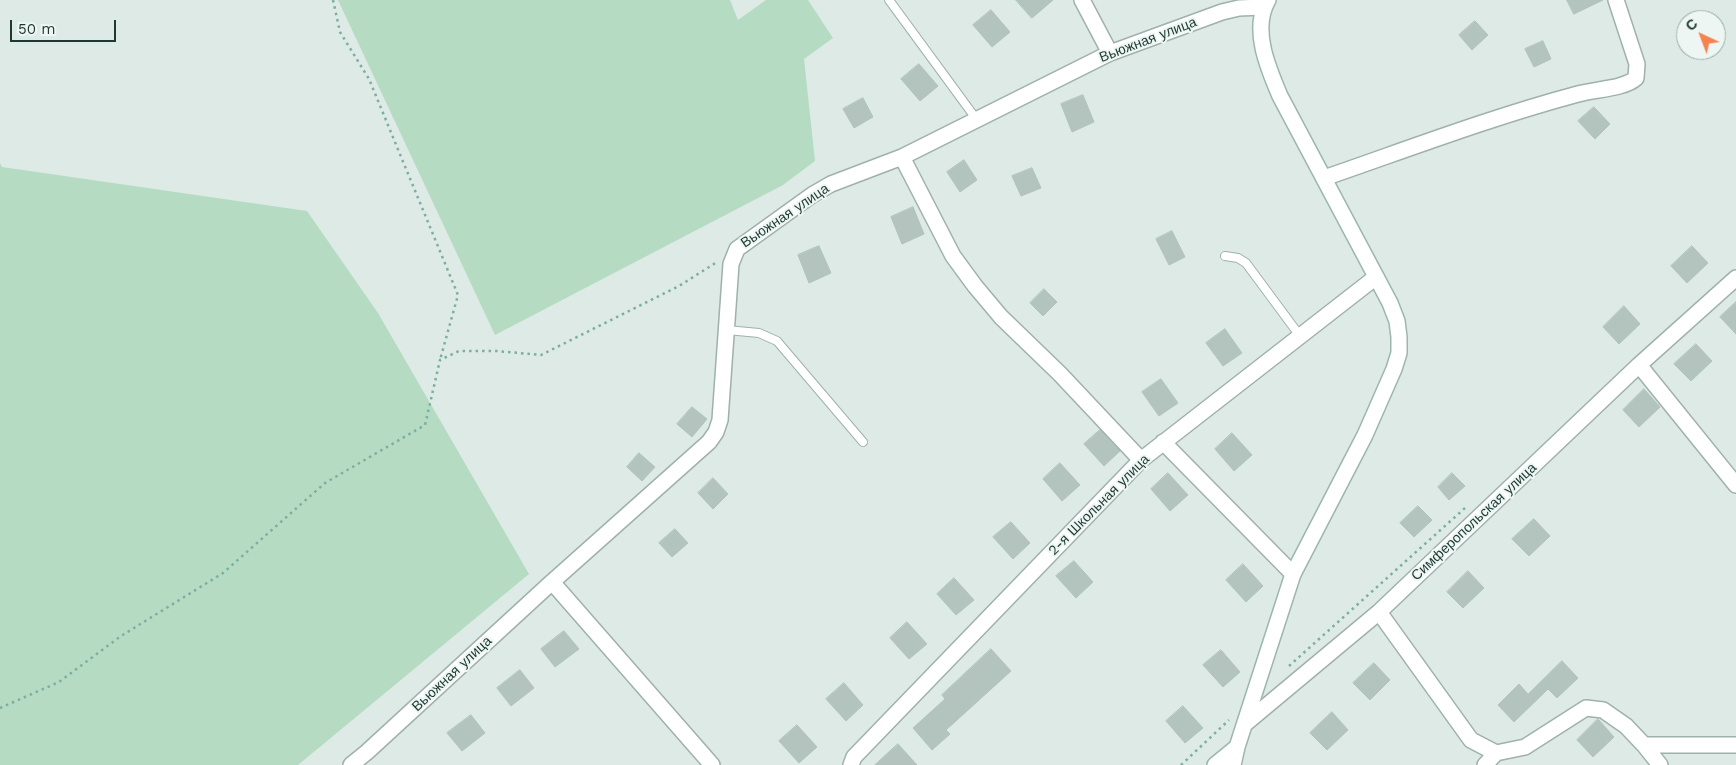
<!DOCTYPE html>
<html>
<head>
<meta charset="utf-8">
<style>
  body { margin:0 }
  #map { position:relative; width:1736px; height:765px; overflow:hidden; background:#ddeae5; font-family:"Work Sans",sans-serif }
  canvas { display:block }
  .north { position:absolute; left:1676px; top:10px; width:50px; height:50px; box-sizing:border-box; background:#edf6f2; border:1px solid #9aaaa6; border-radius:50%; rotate:317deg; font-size:14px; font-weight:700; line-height:20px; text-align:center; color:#1e3934 }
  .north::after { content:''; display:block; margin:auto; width:18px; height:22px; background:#f6824f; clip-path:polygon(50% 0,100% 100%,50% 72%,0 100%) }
  .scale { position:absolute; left:10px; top:20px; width:106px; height:22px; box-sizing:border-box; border:2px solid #1e3934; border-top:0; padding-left:6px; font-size:15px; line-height:18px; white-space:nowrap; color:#1e3934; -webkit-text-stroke:4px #edf6f2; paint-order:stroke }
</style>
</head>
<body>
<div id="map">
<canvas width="1736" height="765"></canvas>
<div class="north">С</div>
<div class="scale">50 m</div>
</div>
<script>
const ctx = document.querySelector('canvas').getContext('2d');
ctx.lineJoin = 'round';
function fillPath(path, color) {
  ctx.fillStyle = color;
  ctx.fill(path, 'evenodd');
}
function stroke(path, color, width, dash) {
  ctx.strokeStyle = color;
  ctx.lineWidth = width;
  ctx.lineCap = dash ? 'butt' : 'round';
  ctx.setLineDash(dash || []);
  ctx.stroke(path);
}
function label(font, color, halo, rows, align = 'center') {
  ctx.font = font + ' "Work Sans",sans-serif';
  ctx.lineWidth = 4;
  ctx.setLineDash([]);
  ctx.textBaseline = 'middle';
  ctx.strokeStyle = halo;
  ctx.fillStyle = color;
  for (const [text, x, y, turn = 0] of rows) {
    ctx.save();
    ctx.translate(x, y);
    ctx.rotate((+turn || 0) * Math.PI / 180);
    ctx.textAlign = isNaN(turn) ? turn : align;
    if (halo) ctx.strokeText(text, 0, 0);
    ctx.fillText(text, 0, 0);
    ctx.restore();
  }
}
fillPath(new Path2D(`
  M 338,0 L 730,0 L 738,20 L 766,0 L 808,0 L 833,38 L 804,59 L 815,161 L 783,185 L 495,335 Z
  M 0,163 L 2,167 L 307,211 L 378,313 L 529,574 L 298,765 L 0,765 Z`), '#b5dcc2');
const building = new Path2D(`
  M 1016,0 L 1053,0 L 1032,18 Z
  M 1567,0 L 1603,0 L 1574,14 Z
  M 991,10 L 1010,32 L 992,47 L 973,25 Z
  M 1475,21 L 1488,35 L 1472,50 L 1459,35 Z
  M 1543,41 L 1551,59 L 1534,67 L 1525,49 Z
  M 919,64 L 938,86 L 920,101 L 901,79 Z
  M 1083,95 L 1094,122 L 1072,132 L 1061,104 Z
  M 863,98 L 873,117 L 854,128 L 843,109 Z
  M 1594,107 L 1610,124 L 1595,139 L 1578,121 Z
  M 964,160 L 977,180 L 960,192 L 947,172 Z
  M 1032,168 L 1041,188 L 1021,196 L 1012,176 Z
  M 913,207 L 924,234 L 902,244 L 891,217 Z
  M 1172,231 L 1185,257 L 1169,265 L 1156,239 Z
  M 819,246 L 831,273 L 809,283 L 798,255 Z
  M 1692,246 L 1708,263 L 1687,283 L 1671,266 Z
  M 1044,289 L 1057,302 L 1043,316 L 1030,303 Z
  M 1736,302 L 1736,334 L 1720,317 Z
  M 1624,306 L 1640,324 L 1619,344 L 1603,327 Z
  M 1225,329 L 1242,353 L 1223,366 L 1206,343 Z
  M 1696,344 L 1712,361 L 1691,381 L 1674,364 Z
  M 1161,379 L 1178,403 L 1159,416 L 1142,392 Z
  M 1644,389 L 1660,407 L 1639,427 L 1623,410 Z
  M 692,407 L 707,419 L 692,437 L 677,424 Z
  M 1100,430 L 1120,451 L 1104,466 L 1084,444 Z
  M 1232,433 L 1252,455 L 1234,471 L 1215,449 Z
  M 639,453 L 655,467 L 642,481 L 627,467 Z
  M 1060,463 L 1080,485 L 1062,501 L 1043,479 Z
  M 1168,473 L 1188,495 L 1170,511 L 1151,489 Z
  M 1452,473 L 1465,486 L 1449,500 L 1438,487 Z
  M 713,478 L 728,494 L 713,509 L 698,493 Z
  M 1418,506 L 1432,520 L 1414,537 L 1400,523 Z
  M 1534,519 L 1550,536 L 1529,556 L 1512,539 Z
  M 1011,522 L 1030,543 L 1013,559 L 993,537 Z
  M 675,529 L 688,543 L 672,557 L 659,543 Z
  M 1074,561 L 1093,582 L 1076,598 L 1056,576 Z
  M 1243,564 L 1263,586 L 1246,602 L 1226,580 Z
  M 1468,571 L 1484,588 L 1463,608 L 1447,592 Z
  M 954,578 L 974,600 L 956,615 L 937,594 Z
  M 907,622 L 927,644 L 909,659 L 890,638 Z
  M 564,631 L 579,649 L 555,667 L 541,649 Z
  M 991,649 L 1011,671 L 946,730 L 950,734 L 932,750 L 913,728 L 945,699 L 942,695 Z
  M 1221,650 L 1240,672 L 1223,687 L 1203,665 Z
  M 1562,661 L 1578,678 L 1557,698 L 1548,689 L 1514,722 L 1498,705 L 1519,684 L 1528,694 Z
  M 1374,663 L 1390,680 L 1370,700 L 1353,683 Z
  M 520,670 L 534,688 L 511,706 L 497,688 Z
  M 844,683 L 863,705 L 846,721 L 826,699 Z
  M 1183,706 L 1203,728 L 1185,743 L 1166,721 Z
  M 1332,712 L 1348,730 L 1327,750 L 1310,733 Z
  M 471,715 L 485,733 L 462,751 L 447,733 Z
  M 1598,719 L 1614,737 L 1593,757 L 1577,740 Z
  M 797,725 L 817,747 L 799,763 L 779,741 Z
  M 898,744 L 917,765 L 875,765 Z`);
fillPath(building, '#b3c4be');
stroke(building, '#b0c3bc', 1);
const lane = new Path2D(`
  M 889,0 L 977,120
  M 1225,256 L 1238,258 L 1246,263 L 1300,336
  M 727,330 L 759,333 L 777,341 L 863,442`);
const street = new Path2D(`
  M 1082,0 L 1110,53
  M 902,157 L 953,256 L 975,286 L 1001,317 L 1060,374 L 1141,460
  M 1324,178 C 1408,149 1492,117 1578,94 C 1595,89 1624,89 1636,78 L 1637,64 L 1616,0
  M 1639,365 L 1736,485
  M 1163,442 L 1293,574
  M 552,582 L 709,442 L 716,432 L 720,420 L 731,264 L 737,249 L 812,195 L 831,184 L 902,157 L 1110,53 L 1222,12 L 1239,8 L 1263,7
  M 1379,612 L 1471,740 L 1496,753
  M 1246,723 L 1379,612 L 1639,365 L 1736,278
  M 1644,745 L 1660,765
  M 351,765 L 367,752 L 552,582 L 712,765
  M 851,765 L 854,757 L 1141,460 L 1376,277
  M 1485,765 L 1496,753 L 1525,747 L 1586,708 L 1603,710 L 1626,726 L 1644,745 L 1736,745`);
const secondary = new Path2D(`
  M 1215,765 L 1237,747
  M 1233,765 L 1237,747 L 1293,574 L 1365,435 L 1394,369 L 1399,353 L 1399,337 L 1397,321 L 1390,303 L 1280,96 C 1268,68 1251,29 1268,0`);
stroke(lane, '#a0b1ac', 10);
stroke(street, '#a0b1ac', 18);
stroke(secondary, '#9cb6ae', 18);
stroke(new Path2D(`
  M 333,0 L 340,32 L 369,79 L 458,295 L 440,360
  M 1289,666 L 1465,508
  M 0,708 L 59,682 L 121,636 L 223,573 L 325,483 L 425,425 L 440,360 L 459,351 L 497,351 L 541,355 L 679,286 L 717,262
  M 1181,765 L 1229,720`), '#7caea2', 2.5, [2.5, 4]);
stroke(lane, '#fff', 8);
stroke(street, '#fff', 15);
stroke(secondary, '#fff', 15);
label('14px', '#1e3934', '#edf6f2', [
  ["Вьюжная улица",1148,40,-21],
  ["Вьюжная улица",785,216,-34],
  ["2-я Школьная улица",1099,505,-45],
  ["Симферопольская улица",1474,522,-43],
  ["Вьюжная улица",452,674,-43]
]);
</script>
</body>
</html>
